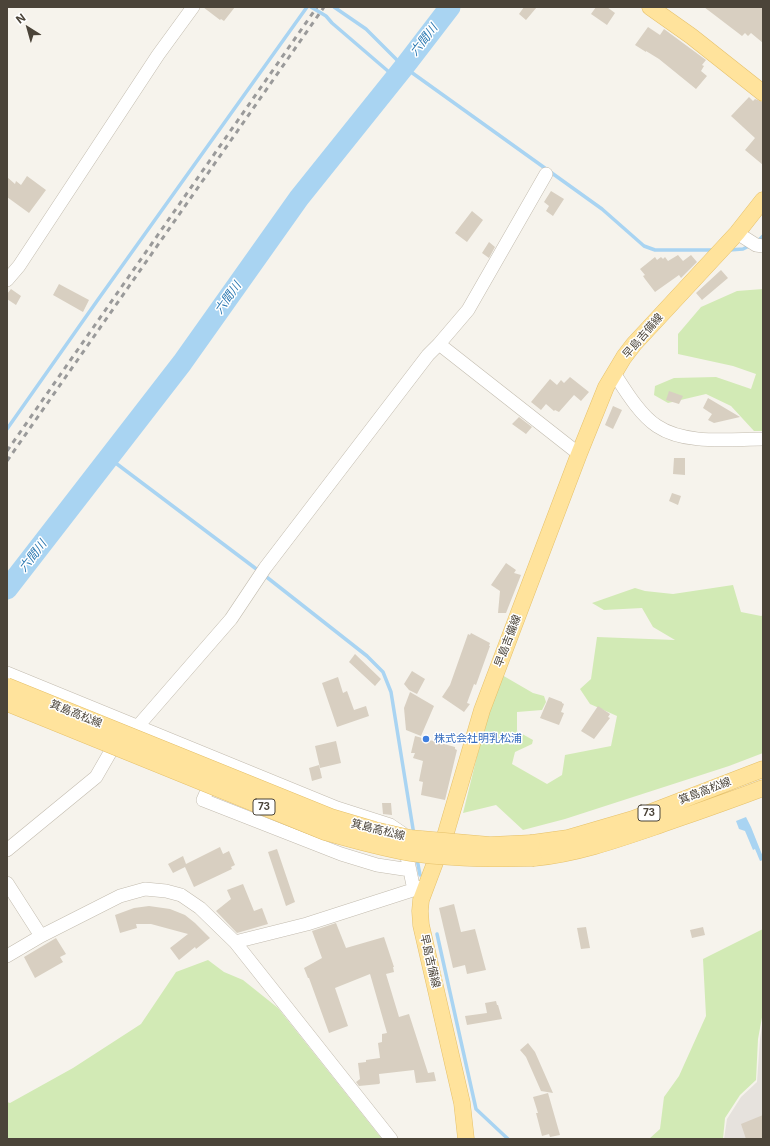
<!DOCTYPE html>
<html>
<head>
<meta charset="utf-8">
<style>
  body { margin:0 }
  #map { position:relative; width:770px; height:1146px; overflow:hidden; background:#f6f3ec; font-family:Inter,sans-serif }
  canvas { display:block }
  .frame { position:absolute; inset:0; border:8px solid #4b4439; pointer-events:none }
  .north { position:absolute; left:8px; top:8px; width:40px; height:40px; -webkit-text-stroke:3px #fff; paint-order:stroke; rotate:323deg; font-size:11px; font-weight:700; line-height:16px; text-align:center; color:#4b4439 }
  .north::after { content:''; display:block; margin:auto; width:14px; height:18px; background:#4b4439; clip-path:polygon(50% 0,100% 100%,50% 72%,0 100%) }
</style>
</head>
<body>
<div id="map">
<canvas width="770" height="1146"></canvas>
<div class="frame"></div>
<div class="north">N</div>
</div>
<script>
const ctx = document.querySelector('canvas').getContext('2d');
ctx.lineJoin = 'round';
function fillPath(path, color) {
  ctx.fillStyle = color;
  ctx.fill(path, 'evenodd');
}
function stroke(path, color, width, dash) {
  ctx.strokeStyle = color;
  ctx.lineWidth = width;
  ctx.lineCap = dash ? 'butt' : 'round';
  ctx.setLineDash(dash || []);
  ctx.stroke(path);
}
function label(font, color, halo, rows, align = 'center') {
  ctx.font = font + ' Inter,"Noto Sans JP",sans-serif';
  ctx.lineWidth = 3;
  ctx.setLineDash([]);
  ctx.textBaseline = 'middle';
  ctx.strokeStyle = halo;
  ctx.fillStyle = color;
  for (const [text, x, y, turn = 0] of rows) {
    ctx.save();
    ctx.translate(x, y);
    ctx.rotate((+turn || 0) * Math.PI / 180);
    ctx.textAlign = isNaN(turn) ? turn : align;
    if (halo) ctx.strokeText(text, 0, 0);
    ctx.fillText(text, 0, 0);
    ctx.restore();
  }
}
fillPath(new Path2D(`
  M 763,1018 L 763,1139 L 724,1139 L 727,1119 L 741,1097 L 757,1082 L 760,1039 Z`), '#e6e2dd');
fillPath(new Path2D(`
  M 763,289 L 763,431 L 754,431 L 731,406 L 706,394 L 668,403 L 654,395 L 655,386 L 674,378 L 716,377 L 751,389 L 756,374 L 733,366 L 678,354 L 678,334 L 701,307 L 737,291 Z
  M 733,585 L 741,612 L 761,616 L 763,615 L 763,753 L 729,766 L 565,819 L 523,830 L 496,805 L 463,813 L 489,708 L 502,675 L 533,693 L 544,696 L 546,702 L 542,710 L 517,712 L 517,731 L 533,740 L 532,744 L 515,752 L 512,764 L 547,784 L 562,775 L 565,755 L 611,746 L 617,716 L 590,704 L 580,689 L 591,679 L 597,637 L 675,640 L 653,627 L 642,608 L 604,610 L 592,603 L 635,588 L 645,591 L 673,594 Z
  M 763,929 L 763,1012 L 758,1039 L 756,1080 L 740,1095 L 725,1118 L 723,1139 L 649,1139 L 660,1129 L 664,1097 L 679,1076 L 706,1016 L 703,959 Z
  M 208,960 L 224,972 L 243,980 L 278,1008 L 382,1139 L 7,1139 L 7,1102 L 10,1103 L 73,1068 L 141,1024 L 176,972 Z`), '#d2eab5');
fillPath(new Path2D(`
  M 746,817 L 751,827 L 763,857 L 763,860 L 760,861 L 755,849 L 753,850 L 745,831 L 739,829 L 736,821 Z`), '#a9d4f2');
stroke(new Path2D(`
  M 311,7 L 326,16 L 332,23 L 396,78
  M 334,7 L 366,29 L 404,67 L 602,209 L 644,246 L 655,250 L 714,250
  M 757,242 L 763,236
  M 729,250 L 743,249 L 751,245
  M 7,429 L 97,301 L 307,7
  M 109,458 L 259,571
  M 264,575 L 367,656 L 383,672 L 391,692 L 414,835
  M 417,859 L 420,875
  M 437,934 L 476,1109 L 508,1139`), '#a9d4f2', 3.5);
stroke(new Path2D(`
  M 7,589 L 182,363 L 299,198 L 404,67 L 450,7`), '#a9d4f2', 21);
fillPath(new Path2D(`
  M 203,7 L 235,7 L 224,21 L 221,19 L 220,20 Z
  M 524,7 L 537,7 L 526,20 L 519,14 Z
  M 596,7 L 607,7 L 615,13 L 607,25 L 591,14 Z
  M 704,7 L 763,7 L 763,43 L 751,33 L 748,36 L 745,33 L 742,36 Z
  M 648,27 L 660,35 L 664,29 L 706,60 L 702,65 L 704,66 L 701,71 L 707,76 L 696,89 L 659,59 L 646,51 L 646,52 L 635,45 Z
  M 749,97 L 753,101 L 755,99 L 763,102 L 763,165 L 745,150 L 755,138 L 731,116 Z
  M 27,176 L 46,190 L 29,213 L 7,197 L 7,177 L 15,184 L 16,181 L 21,185 Z
  M 551,191 L 564,199 L 553,216 L 546,211 L 549,206 L 544,202 Z
  M 472,211 L 483,220 L 467,242 L 455,233 Z
  M 489,242 L 495,247 L 489,258 L 482,253 Z
  M 678,255 L 683,261 L 691,255 L 697,262 L 681,278 L 679,275 L 655,292 L 645,279 L 643,276 L 645,275 L 640,269 L 655,257 L 657,260 L 661,257 L 663,259 L 665,257 L 668,261 Z
  M 721,270 L 728,278 L 702,300 L 696,293 Z
  M 59,284 L 89,300 L 83,312 L 53,295 Z
  M 11,289 L 21,296 L 16,305 L 7,299 L 7,294 Z
  M 570,377 L 589,392 L 581,401 L 574,395 L 559,412 L 555,410 L 554,411 L 546,404 L 541,410 L 531,402 L 550,379 L 557,385 L 561,380 L 564,383 Z
  M 669,391 L 683,396 L 679,404 L 666,400 Z
  M 708,398 L 740,417 L 714,423 L 708,420 L 712,414 L 703,408 Z
  M 613,406 L 622,410 L 613,429 L 605,425 Z
  M 519,417 L 532,427 L 526,434 L 512,424 Z
  M 674,458 L 685,458 L 685,475 L 673,474 Z
  M 672,493 L 681,496 L 678,505 L 669,501 Z
  M 506,563 L 516,570 L 514,573 L 521,575 L 506,613 L 498,613 L 500,591 L 491,585 Z
  M 471,633 L 490,643 L 489,646 L 490,646 L 476,685 L 474,684 L 467,703 L 470,704 L 464,712 L 442,697 L 450,685 L 468,634 L 470,635 Z
  M 355,654 L 381,679 L 375,686 L 349,662 Z
  M 412,671 L 425,679 L 417,694 L 409,690 L 404,684 Z
  M 338,677 L 343,693 L 347,691 L 354,710 L 366,706 L 369,716 L 337,727 L 322,683 Z
  M 410,692 L 434,706 L 421,736 L 406,730 L 404,708 Z
  M 549,697 L 562,702 L 562,703 L 564,704 L 561,712 L 564,713 L 559,725 L 540,718 Z
  M 598,706 L 610,714 L 608,717 L 610,718 L 594,739 L 581,731 Z
  M 415,736 L 455,747 L 455,749 L 457,750 L 445,800 L 421,795 L 423,782 L 419,781 L 423,761 L 413,758 L 415,753 L 411,753 Z
  M 336,741 L 341,763 L 320,768 L 315,746 Z
  M 319,765 L 322,778 L 312,781 L 309,768 Z
  M 382,803 L 391,803 L 392,815 L 383,814 Z
  M 220,847 L 223,854 L 229,851 L 235,865 L 231,867 L 232,869 L 194,887 L 185,867 L 173,873 L 168,864 L 183,856 L 186,864 Z
  M 277,849 L 295,902 L 286,906 L 268,852 Z
  M 243,884 L 254,911 L 262,908 L 268,924 L 237,933 L 216,911 L 231,899 L 227,890 Z
  M 454,904 L 461,932 L 475,929 L 486,970 L 467,974 L 465,965 L 453,968 L 439,908 Z
  M 149,906 L 170,909 L 185,915 L 195,923 L 210,938 L 196,949 L 195,947 L 179,960 L 170,948 L 188,934 L 151,924 L 136,924 L 137,928 L 120,933 L 115,915 L 134,908 Z
  M 336,923 L 346,948 L 384,937 L 394,967 L 393,967 L 394,972 L 386,974 L 399,1017 L 409,1014 L 428,1073 L 434,1072 L 436,1081 L 416,1083 L 414,1070 L 379,1074 L 380,1083 L 379,1084 L 359,1086 L 356,1082 L 360,1079 L 358,1063 L 366,1062 L 366,1060 L 380,1058 L 378,1043 L 382,1042 L 382,1034 L 387,1033 L 370,974 L 335,988 L 348,1026 L 329,1033 L 309,978 L 308,978 L 304,968 L 322,958 L 312,931 Z
  M 586,927 L 590,948 L 581,949 L 577,928 Z
  M 703,927 L 705,935 L 692,938 L 690,930 Z
  M 56,938 L 66,954 L 60,957 L 63,962 L 35,978 L 24,957 Z
  M 496,1001 L 497,1005 L 498,1005 L 502,1019 L 467,1025 L 465,1016 L 487,1013 L 485,1003 Z
  M 528,1043 L 535,1052 L 553,1093 L 541,1091 L 526,1057 L 520,1050 Z
  M 548,1093 L 560,1135 L 550,1137 L 549,1134 L 542,1136 L 536,1113 L 538,1113 L 533,1097 Z
  M 763,1115 L 763,1139 L 746,1139 L 741,1124 Z`), '#d8cfc1');
const minor = new Path2D(`
  M 737,233 L 756,245 L 763,246
  M 7,280 L 19,266 L 158,55 L 193,7
  M 439,344 L 468,310 L 546,174
  M 614,373 C 625,390 640,415 657,426 C 685,445 730,439 763,439
  M 7,673 L 337,808 L 390,825 L 402,833 L 414,890
  M 213,777 L 203,800 L 341,854 L 377,865 L 410,870
  M 7,850 L 96,777 L 115,744 L 138,726 L 231,619 L 265,568 L 428,355 L 439,344 L 579,454
  M 7,883 L 41,936
  M 235,942 L 307,924 L 422,887
  M 7,956 L 41,936 L 120,896 L 145,889 L 166,891 L 181,895 L 200,908 L 235,942 L 391,1139`);
const major = new Path2D(`
  M 650,7 L 691,36 L 763,93
  M 532,843 L 568,838 L 633,819 L 763,769
  M 534,858 C 577,854 619,839 660,825 C 694,813 729,801 763,788
  M 466,1139 L 462,1103 L 421,925 L 420,911 L 421,900 L 445,836 L 482,710 L 579,454 L 606,387 L 624,357 L 634,344 L 737,233 L 763,200`);
stroke(minor, '#c2bbae', 14);
stroke(major, '#e6c16a', 17);
stroke(minor, '#fff', 13);
stroke(major, '#ffe39c', 16);
stroke(new Path2D(`
  M 7,451 L 317,7
  M 7,461 L 324,7`), '#9a9a9a', 3, [5, 5]);
const majorBridge = new Path2D(`
  M 7,686 L 331,817 L 375,830 L 410,838 L 490,845 L 532,843
  M 7,703 L 325,832 C 353,840 382,848 411,853 C 452,859 493,859 534,858`);
stroke(majorBridge, '#e6c16a', 17, []);
stroke(majorBridge, '#ffe39c', 16);
for (const [x, y, r, color] of [
  [426,739,4,"#3f7fe0"]
]) {
  const dot = new Path2D();
  dot.arc(x, y, r, 0, 2 * Math.PI);
  ctx.fillStyle = color;
  ctx.fill(dot);
  stroke(dot, '#fff', 1.5);
}
for (const [x, y, w] of [
  [264,807,22],
  [649,813,22]
]) {
  const box = new Path2D();
  box.roundRect(x - w / 2, y - 8, w, 16, 3);
  ctx.fillStyle = '#fff';
  ctx.fill(box);
  stroke(box, '#4b4439', 1);
}
label('bold 10px', '#4b4439', null, [
  ["73",264,807],
  ["73",649,813]
]);
label('11px', '#4b4439', '#fff', [
  ["早島吉備線",643,336,-49],
  ["早島吉備線",508,641,-69],
  ["箕島高松線",76,714,22],
  ["箕島高松線",705,791,-21],
  ["箕島高松線",378,830,14],
  ["早島吉備線",430,961,77]
]);
label('11px', '#366cbe', '#fff', [
  ["株式会社明乳松浦",434,739]
], 'left');
label('italic 12px', '#2e7ab2', '#fff', [
  ["六間川",424,40,-52],
  ["六間川",228,298,-55],
  ["六間川",33,556,-52]
]);
</script>
</body>
</html>
